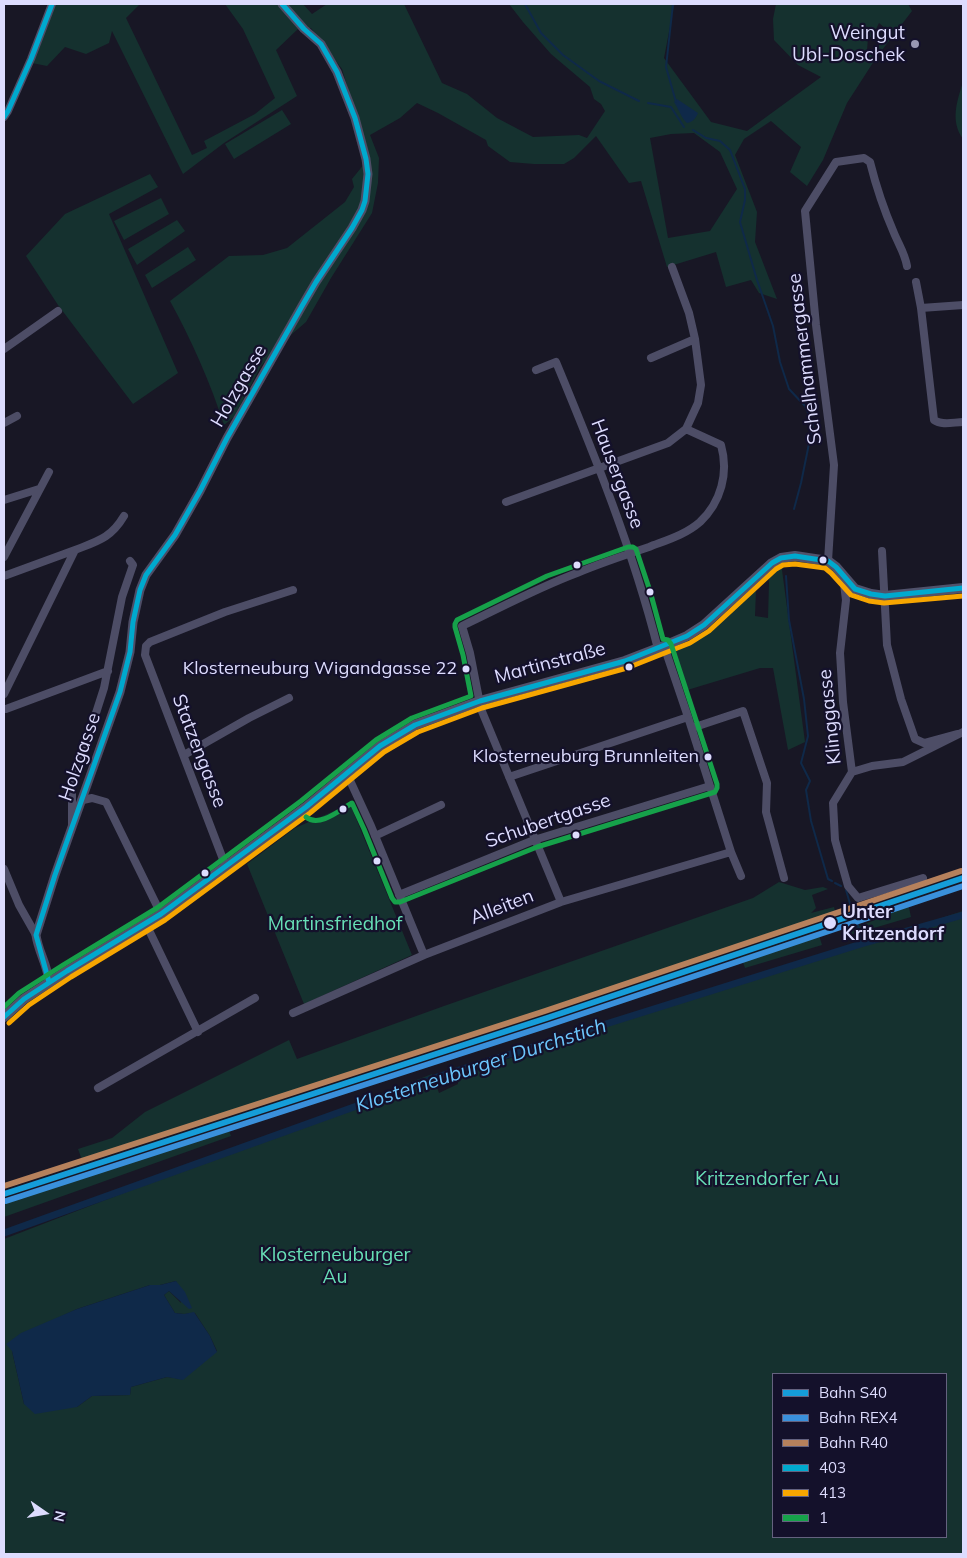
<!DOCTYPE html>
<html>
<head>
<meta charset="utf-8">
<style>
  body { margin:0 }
  #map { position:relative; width:967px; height:1558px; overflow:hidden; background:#181725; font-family:Mulish,sans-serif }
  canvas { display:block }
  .frame { position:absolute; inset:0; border:5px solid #dddcfe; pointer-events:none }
  .legend { position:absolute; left:772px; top:1373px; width:175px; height:165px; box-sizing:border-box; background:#14112b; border:1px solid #64627f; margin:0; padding:6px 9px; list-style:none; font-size:15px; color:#dddcfe }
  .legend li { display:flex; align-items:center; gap:10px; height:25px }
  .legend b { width:25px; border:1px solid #64627f }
  .north { position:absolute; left:20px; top:1488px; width:50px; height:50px; -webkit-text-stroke:4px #14112b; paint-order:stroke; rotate:103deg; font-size:14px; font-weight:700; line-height:20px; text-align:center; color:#dddcfe }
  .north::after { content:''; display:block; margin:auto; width:18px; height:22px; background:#dddcfe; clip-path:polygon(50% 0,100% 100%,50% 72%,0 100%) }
</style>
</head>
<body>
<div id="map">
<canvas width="967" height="1558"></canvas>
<div class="frame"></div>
<ul class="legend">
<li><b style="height:6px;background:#159dd9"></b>Bahn S40</li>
<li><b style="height:6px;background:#3a90db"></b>Bahn REX4</li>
<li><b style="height:6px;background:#b6815c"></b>Bahn R40</li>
<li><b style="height:6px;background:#00a9ce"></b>403</li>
<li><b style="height:6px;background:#f7a600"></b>413</li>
<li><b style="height:6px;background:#16a14a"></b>1</li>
</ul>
<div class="north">N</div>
</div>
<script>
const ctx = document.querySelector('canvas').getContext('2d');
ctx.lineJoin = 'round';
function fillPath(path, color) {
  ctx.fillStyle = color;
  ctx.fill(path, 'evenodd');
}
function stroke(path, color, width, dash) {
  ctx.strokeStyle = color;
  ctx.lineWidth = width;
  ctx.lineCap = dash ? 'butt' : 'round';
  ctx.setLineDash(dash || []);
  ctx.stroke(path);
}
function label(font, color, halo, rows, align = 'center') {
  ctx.font = font + ' Mulish,sans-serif';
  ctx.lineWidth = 4.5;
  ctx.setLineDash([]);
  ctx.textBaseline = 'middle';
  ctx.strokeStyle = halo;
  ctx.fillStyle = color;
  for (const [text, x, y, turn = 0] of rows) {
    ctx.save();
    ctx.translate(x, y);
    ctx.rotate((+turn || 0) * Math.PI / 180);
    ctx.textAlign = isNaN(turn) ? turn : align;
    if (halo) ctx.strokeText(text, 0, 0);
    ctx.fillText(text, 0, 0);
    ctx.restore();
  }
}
fillPath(new Path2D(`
  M 56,4 L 140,4 L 126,18 L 192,155 L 207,148 L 204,141 L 255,114 L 275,98 L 243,29 L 225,4 L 303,4 L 312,14 L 327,4 L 404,4 L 442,83 L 467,94 L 497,118 L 533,137 L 579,135 L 587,138 L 605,111 L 601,104 L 594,99 L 590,87 L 551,54 L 523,22 L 509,4 L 675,4 L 674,6 L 664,58 L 711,122 L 747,131 L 821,77 L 798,65 L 774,40 L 773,19 L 776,4 L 908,4 L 912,11 L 876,58 L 847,103 L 823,160 L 807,186 L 790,172 L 801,147 L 771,121 L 744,139 L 735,155 L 757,212 L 755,242 L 777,299 L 759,293 L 751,280 L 726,287 L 716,252 L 667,267 L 641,181 L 629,183 L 596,136 L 574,158 L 564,164 L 534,164 L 510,162 L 488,146 L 486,140 L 438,113 L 417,103 L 400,118 L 370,135 L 379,158 L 378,183 L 372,213 L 331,278 L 306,322 L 292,334 L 261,366 L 234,417 L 224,425 C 210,382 192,341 170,301 L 229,256 L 263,255 L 287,248 L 345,202 L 354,187 L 352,179 L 369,158 L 342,69 L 311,28 L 298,29 L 276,50 L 297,96 L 224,143 L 183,174 L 112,31 L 109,43 L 86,54 L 65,47 L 47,66 L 32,63 ZM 879,23 L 885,28 L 881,37 L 877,53 L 867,51 L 868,37 L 872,37 ZM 694,133 L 720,152 L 737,189 L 710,231 L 668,238 L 650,138 L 671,134 Z
  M 963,82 L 963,139 C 950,121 957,101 963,82 Z
  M 282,110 L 291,124 L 234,159 L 225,144 Z
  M 150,174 L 158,187 L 109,214 L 178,373 L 133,404 L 58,305 L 26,256 L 65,214 Z
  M 161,198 L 169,214 L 124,240 L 114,221 Z
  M 177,220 L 185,231 L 137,265 L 128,249 Z
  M 188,247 L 196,260 L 152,288 L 145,275 Z
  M 782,561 L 782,570 L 805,742 L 788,750 L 773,668 L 760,668 L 684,691 L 671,651 L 703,634 L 756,590 L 755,616 L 768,618 L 769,583 L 768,574 L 773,567 Z
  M 350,804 L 412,955 L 304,1004 L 247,864 L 295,828 Z
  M 779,882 L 805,890 L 823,887 L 828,889 L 812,895 L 816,908 L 811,913 L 834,907 L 835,911 L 766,936 L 476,1034 L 82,1160 L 78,1149 L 112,1138 L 145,1112 L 289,1040 L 297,1059 L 444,1006 L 753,898 Z
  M 963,884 L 908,903 L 911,917 L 847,936 L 852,929 L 880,918 L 878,911 L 908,903 Z
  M 963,911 L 963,1554 L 4,1554 L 4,1239 L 432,1074 L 439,1093 L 458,1084 L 458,1076 L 551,1044 ZM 176,1281 L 181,1303 L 169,1291 L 164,1295 L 175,1313 L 184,1314 L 195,1313 L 210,1336 L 217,1351 L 183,1379 L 167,1377 L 131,1387 L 130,1395 L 92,1396 L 77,1407 L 24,1404 L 12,1351 L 58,1318 L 77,1309 L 150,1285 L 160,1285 ZM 773,1374 L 946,1374 L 946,1537 L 773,1537 Z
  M 818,932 L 822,945 L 745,968 L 741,957 Z
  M 228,1128 L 231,1136 L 4,1217 L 4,1200 Z`), '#15312f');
fillPath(new Path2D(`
  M 677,99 L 698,113 C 696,118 693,122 687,123 C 682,119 678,108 674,102 Z
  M 176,1281 L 185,1292 L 192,1308 L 189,1309 L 169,1291 L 164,1295 L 175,1313 L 184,1314 L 194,1312 L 210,1336 L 217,1352 L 183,1380 L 167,1377 L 131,1387 L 130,1395 L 92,1396 L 77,1407 L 35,1414 L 24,1404 L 12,1351 L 6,1344 L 21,1333 L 77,1309 L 150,1285 L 160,1285 Z`), '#0f2949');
stroke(new Path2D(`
  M 525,4 L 541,33 L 563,55 L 599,81 L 639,101
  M 673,4 L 666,67 L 676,102
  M 648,103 L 671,107 L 684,127
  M 693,130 L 706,138 L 720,141 L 730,150 L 745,189 L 745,200 L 740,222 L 757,280 L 773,326 L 780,362 L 789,389 L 805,406 L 813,424 L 801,483 L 794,509
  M 786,576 L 789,620 L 804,699 L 808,736 L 801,763 L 810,781 L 806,790 L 811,821 L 828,879 L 832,881
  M 835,883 L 841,886
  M 846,890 L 851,907
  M 858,924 L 861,944`), '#0f2949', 2);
stroke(new Path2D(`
  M 4,1233 L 440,1076 L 861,944 L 963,915`), '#0f2949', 7);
stroke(new Path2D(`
  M 4,117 L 8,111 L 31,59 L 52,4
  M 916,282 L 921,308 L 934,420 C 942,426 954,422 963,422
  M 921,308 L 963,305
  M 4,349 L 58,311
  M 651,358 L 695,339
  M 536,370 L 556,362 C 595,456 633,550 658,649
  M 4,423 L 17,416
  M 4,500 L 39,489
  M 506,502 L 668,443 L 686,429 L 698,403 L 701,385 L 695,339 L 689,313 L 672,267
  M 882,551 L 887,645 L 901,699 L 915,739 L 924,743 L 957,734
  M 4,557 L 49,472
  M 828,561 L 834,465 L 816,325 L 805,211 L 836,162 L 864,158 L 870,162 C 876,186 884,210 894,233 C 899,245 905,254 907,266
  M 4,576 L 75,550
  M 843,576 L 846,600 L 840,653 L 843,702 L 852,772 L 833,803 L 835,840 L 848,886 L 858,898 L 923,878
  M 664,646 L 688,717 L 731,852 L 741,876
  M 4,694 L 75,550 C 98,541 111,538 124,516
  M 4,709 L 6,709 L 108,671
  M 692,728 L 743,711 L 767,783 L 766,812 L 784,878
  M 184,755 L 249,718 L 289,698
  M 852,772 L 872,766 L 903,762 L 963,732
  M 347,774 L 371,826 L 424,955
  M 509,777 L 688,717
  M 83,800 L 92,798 L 106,802 L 161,914
  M 72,824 L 72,788 L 104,688 L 122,597 L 133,565 L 130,561
  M 375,836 L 441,805
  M 226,867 L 145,655 L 146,646 L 150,642 L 225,612 L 293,590
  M 4,869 L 19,905 L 36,935
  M 399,895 L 534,840 L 710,786
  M 561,902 L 481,709 L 470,653 L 462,626 C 500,608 537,588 577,573 C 601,563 625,555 649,547 C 667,540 685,535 700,522 C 721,502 729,473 721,445 L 686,429
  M 146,924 L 198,1032
  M 293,1013 L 424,955 L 561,902 L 731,852
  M 98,1088 L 255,998`), '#4d4d66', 8);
stroke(new Path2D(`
  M 49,982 C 48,966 38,951 36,935 L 55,875 L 120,692 L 130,652 L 133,622 L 140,590 L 146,575 L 175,535 L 200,491 L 227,438 L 302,306 L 316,282 L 352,228 L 362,210 L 365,201 L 368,174 L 366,159 L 355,118 L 337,72 L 321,44 L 304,29 L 282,4`), '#4d4d66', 9);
stroke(new Path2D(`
  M 4,1017 L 24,999 L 67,971 L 161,914 L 306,807 L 380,746 L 415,725 L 480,701 L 625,661 L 664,646 L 687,636 L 704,625 L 772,563 L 781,558 L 795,556 L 828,561 L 836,567 L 855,589 L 871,594 L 885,596 L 963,588`), '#50526b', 10);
stroke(new Path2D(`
  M 4,117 L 8,111 L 31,59 L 52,4
  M 49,982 L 36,935 L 55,875 L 120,692 L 130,652 L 133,622 L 140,590 L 146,575 L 175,535 L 200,491 L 227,438 L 302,306 L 316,282 L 352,228 L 362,210 L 365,201 L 368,174 L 366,159 L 355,118 L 337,72 L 321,44 L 304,29 L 282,4
  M 4,1017 L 24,999 L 67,971 L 161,914 L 306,807 L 380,746 L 415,725 L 480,701 L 625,661 L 687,636 L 704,625 L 772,563 L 781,558 L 795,556 L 828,561 L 836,567 L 855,589 L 871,594 L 885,596 L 963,588`), '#00a9ce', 5);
stroke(new Path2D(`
  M 9,1023 L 29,1005 L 71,977 L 165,920 L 310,813 L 384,752 L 418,732 L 482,708 L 627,668 L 690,643 L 709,631 L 776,569 L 783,565 L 795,564 L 825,568 L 831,573 L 851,595 L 869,601 L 884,603 L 963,596`), '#f7a600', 5);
stroke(new Path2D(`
  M 4,1007 L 19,993 L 63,965 L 157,908 L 301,801 L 376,740 L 412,718 L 471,696 L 463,655 L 455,627 L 455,624 L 457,620 L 547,576 L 628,547 L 633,547 L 636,549 L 650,591 L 663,639 L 668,640 L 671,644 L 717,784 L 717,788 L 715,792 L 537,847 L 400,902 L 395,902 L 392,898 L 364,829 L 352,803 C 340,810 319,828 306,817`), '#16a14a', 5);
stroke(new Path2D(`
  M 4,1194 L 547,1018 L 963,878`), '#159dd9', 6);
stroke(new Path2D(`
  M 6,1201 L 549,1025 L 963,886`), '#3a90db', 6);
stroke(new Path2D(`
  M 4,1186 L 545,1011 L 961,871`), '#b6815c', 6);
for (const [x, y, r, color] of [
  [915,44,5,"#9897b2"],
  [823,560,4.5,"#dddcfe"],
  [577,565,4.5,"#dddcfe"],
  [650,592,4.5,"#dddcfe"],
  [629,667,4.5,"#dddcfe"],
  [466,669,4.5,"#dddcfe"],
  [708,757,4.5,"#dddcfe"],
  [343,809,4.5,"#dddcfe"],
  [576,835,4.5,"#dddcfe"],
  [377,861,4.5,"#dddcfe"],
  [205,873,4.5,"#dddcfe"],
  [830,923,7,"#dddcfe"]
]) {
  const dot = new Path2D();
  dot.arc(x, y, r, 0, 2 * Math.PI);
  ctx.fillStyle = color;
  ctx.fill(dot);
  stroke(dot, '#14112b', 2);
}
label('18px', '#dddcfe', '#14112b', [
  ["Klosterneuburg Wigandgasse 22",457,669],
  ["Klosterneuburg Brunnleiten",699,757]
], 'right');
label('19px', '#dddcfe', '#14112b', [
  ["Weingut",905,33],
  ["Ubl-Doschek",905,55]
], 'right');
label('19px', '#dddcfe', '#14112b', [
  ["Schelhammergasse",805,359,-97],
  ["Holzgasse",239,386,-60],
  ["Hausergasse",617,474,69],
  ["Martinstraße",550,663,-15],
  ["Klinggasse",830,717,-96],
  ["Statzengasse",199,751,69],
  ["Holzgasse",80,757,-71],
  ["Schubertgasse",548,821,-19],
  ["Alleiten",502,907,-21]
]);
label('bold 19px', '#dddcfe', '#14112b', [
  ["Unter",842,912],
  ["Kritzendorf",842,934]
], 'left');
label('19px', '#67dfb6', '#14112b', [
  ["Martinsfriedhof",335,924],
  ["Kritzendorfer Au",767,1179],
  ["Klosterneuburger",335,1255],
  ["Au",335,1277]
]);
label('italic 20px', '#6cc6fc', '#14112b', [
  ["Klosterneuburger Durchstich",481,1066,-18]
]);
</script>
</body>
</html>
